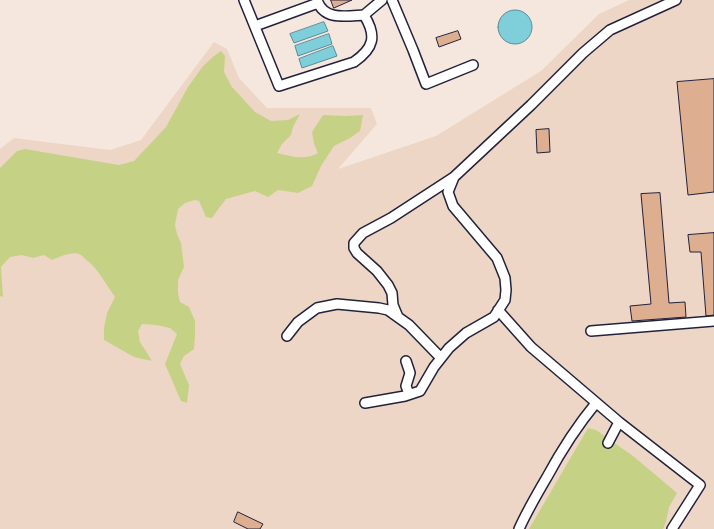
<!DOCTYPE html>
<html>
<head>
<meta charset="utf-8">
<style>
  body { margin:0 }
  canvas { display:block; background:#f5e7dd }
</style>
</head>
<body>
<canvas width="714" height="529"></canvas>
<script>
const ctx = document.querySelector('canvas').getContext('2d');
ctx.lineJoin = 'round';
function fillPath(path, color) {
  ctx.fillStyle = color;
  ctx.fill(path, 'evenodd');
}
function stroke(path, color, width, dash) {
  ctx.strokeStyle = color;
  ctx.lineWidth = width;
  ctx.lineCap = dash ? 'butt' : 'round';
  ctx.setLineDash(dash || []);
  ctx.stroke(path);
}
fillPath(new Path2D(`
  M 629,0 L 714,0 L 714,529 L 0,529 L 0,149 L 14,138 L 110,150 L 141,140 L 214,42 L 227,49 L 239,78 L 267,108 L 371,108 L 377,124 L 338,169 L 436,136 L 541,71 L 599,14 Z`), '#eed6c6');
fillPath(new Path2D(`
  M 221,51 L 225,56 L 224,72 L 232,87 L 255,112 L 271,121 L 288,120 L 300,114 L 293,127 L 291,135 L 282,144 L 277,153 C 291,156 304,161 318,153 L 314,144 L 312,132 L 323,115 L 346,116 L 363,115 L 360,131 L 350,138 L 334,146 L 321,166 L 312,186 L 298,193 L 278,190 L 268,197 L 255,191 L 226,199 L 219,208 L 212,218 L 206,217 L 199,201 L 195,200 L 185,203 L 178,209 L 175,225 L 177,234 L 181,243 L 184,267 L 178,280 L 178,293 L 180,302 L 189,307 L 195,321 L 195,336 L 194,349 L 184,356 L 180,364 L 189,385 L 187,403 L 181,401 L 165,364 L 177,334 L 170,328 L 156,325 L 142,324 L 138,331 L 140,342 L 152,361 L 134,357 L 104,340 L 104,328 L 107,313 L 115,297 C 105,283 98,268 84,258 C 83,256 81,255 79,254 C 72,251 59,257 52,260 L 44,255 L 33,258 L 22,255 L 10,257 L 1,267 L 3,297 L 0,296 L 0,168 L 17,151 L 25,149 L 119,165 L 134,161 L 152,142 L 166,127 L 188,87 L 203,66 L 214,56 Z
  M 588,428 L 596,430 L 633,456 L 677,493 L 669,507 L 666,522 L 663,529 L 529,529 Z`), '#c5d286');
const water = new Path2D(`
  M498 27a17 17 0 1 1 34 0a17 17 0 1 1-34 0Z
  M 324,22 L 328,31 L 294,43 L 290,34 Z
  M 329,34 L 332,44 L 298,56 L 295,46 Z
  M 333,46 L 337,56 L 302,68 L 299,59 Z`);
fillPath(water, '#7fcfda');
stroke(water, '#5a8a9a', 1);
const building = new Path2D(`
  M 331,0 L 352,0 L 334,8 Z
  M 458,31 L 461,39 L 439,47 L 436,38 Z
  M 714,79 L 714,192 L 688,195 L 677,82 Z
  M 549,129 L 550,152 L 537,153 L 536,130 Z
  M 660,193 L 669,303 L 685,302 L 686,317 L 632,321 L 630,306 L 651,304 L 641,194 Z
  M 714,233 L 714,315 L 706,316 L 701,252 L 690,252 L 688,235 Z
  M 238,512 L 263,524 L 260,529 L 248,529 L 234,522 Z`);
fillPath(building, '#ddae8f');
stroke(building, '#22223b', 1);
const minor = new Path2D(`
  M 244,0 L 279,86 L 354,62 C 374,48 377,36 364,15 C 346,16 324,21 317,0
  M 392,0 L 413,50 L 426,84 L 473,65
  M 364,15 L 382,0
  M 255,26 L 318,3
  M 498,310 L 531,347 L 619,422 L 608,443
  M 398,317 L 393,305 L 392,293 L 388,285 L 377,271 L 357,253 L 354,248 L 354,243 L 363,233 L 391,218 L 454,177
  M 591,331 L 714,321
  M 287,336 L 298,322 L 317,308 L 337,304 L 379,308 L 388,310 L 409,325 L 441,358
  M 406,361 L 410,373 L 406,386 L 409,394
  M 365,403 L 405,396 L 420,391 L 434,367 L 449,348 L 466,333 L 494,317 L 505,300 L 506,290 L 505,278 L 497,258 L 453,206 L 448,192 L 454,177 L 531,105 L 583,53 L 610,30 L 676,0
  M 619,422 L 700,485 L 672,529
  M 519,529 C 527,511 537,494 547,477 C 561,451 577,426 596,403`);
stroke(minor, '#22223b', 12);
stroke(minor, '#fff', 9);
</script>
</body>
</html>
